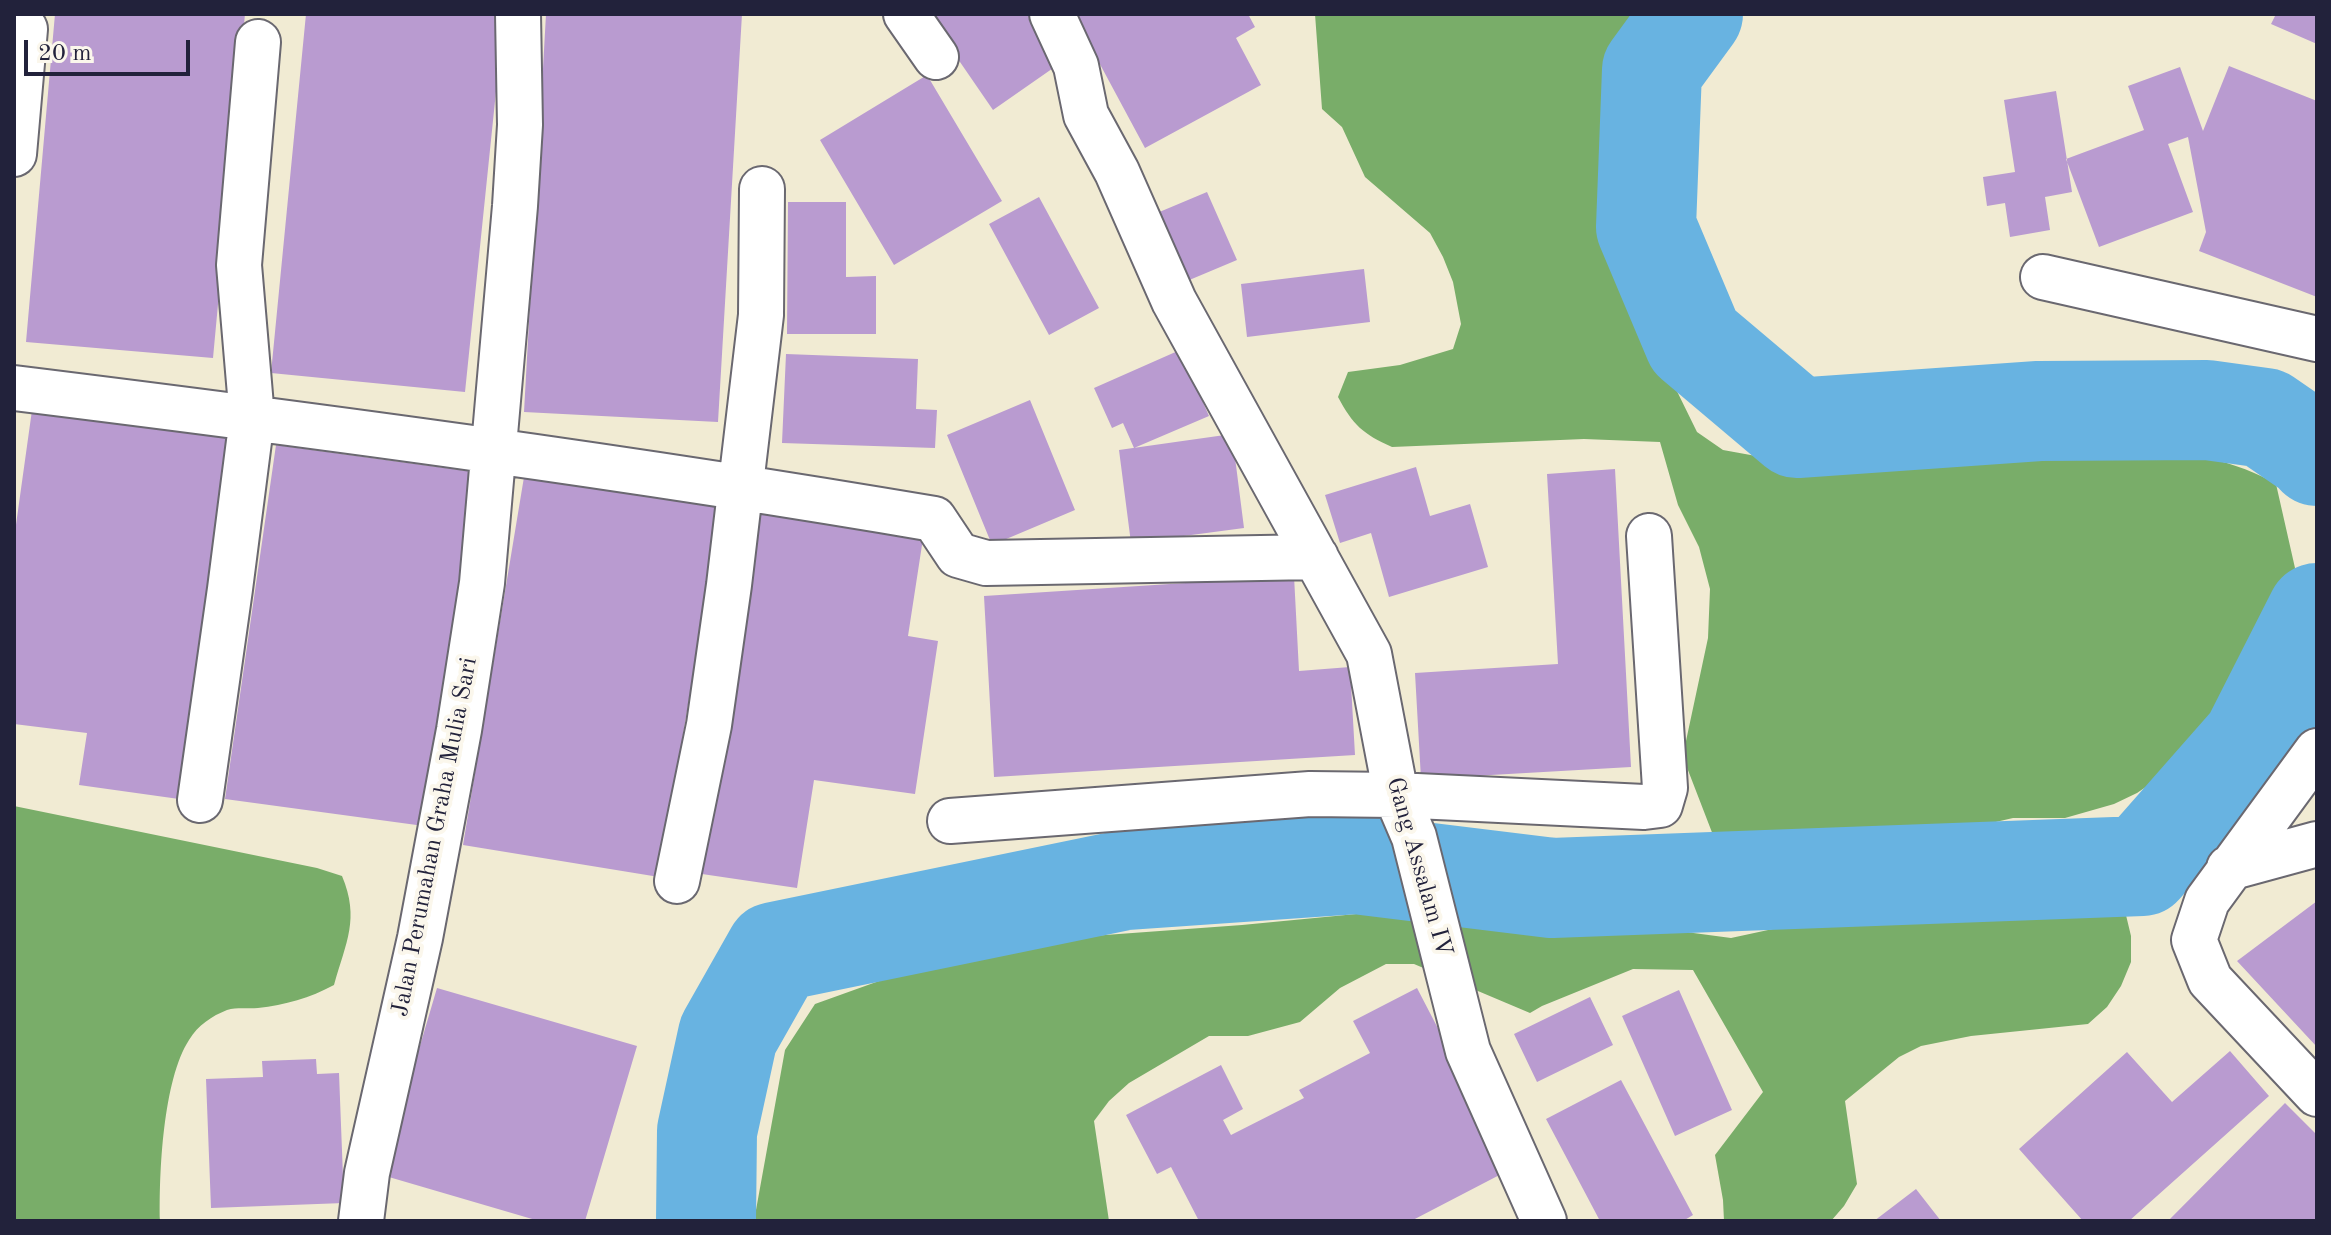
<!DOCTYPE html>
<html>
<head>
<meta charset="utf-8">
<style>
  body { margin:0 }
  #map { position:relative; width:2331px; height:1235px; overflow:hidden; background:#f1ebd3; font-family:"Old Standard TT",serif }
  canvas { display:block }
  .frame { position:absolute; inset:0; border:16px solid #22223b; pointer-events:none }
  .scale { position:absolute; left:24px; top:40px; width:166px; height:36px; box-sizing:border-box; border:4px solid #22223b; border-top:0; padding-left:10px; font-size:24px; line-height:28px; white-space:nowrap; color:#22223b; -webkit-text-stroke:6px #fbf7ec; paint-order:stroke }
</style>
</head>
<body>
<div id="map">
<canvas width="2331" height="1235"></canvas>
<div class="frame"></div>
<div class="scale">20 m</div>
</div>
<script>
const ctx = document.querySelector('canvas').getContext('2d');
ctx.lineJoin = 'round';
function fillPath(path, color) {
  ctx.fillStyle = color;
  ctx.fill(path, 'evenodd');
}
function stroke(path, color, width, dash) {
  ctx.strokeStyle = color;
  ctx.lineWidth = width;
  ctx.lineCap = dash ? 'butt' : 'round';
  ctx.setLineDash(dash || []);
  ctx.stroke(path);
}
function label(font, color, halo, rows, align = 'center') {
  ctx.font = font + ' "Old Standard TT",serif';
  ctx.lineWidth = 8;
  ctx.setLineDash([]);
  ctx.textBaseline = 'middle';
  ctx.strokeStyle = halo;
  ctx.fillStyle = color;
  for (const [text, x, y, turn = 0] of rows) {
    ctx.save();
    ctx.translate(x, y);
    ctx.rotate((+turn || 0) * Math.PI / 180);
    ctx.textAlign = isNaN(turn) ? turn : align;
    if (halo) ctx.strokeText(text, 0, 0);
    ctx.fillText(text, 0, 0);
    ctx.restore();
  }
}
fillPath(new Path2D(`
  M 1315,14 L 1637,14 L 1619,58 L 1622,188 L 1643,322 L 1697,432 L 1723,450 L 1789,462 L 1813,471 L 1839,474 L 1869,471 L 1896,464 L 2083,454 C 2138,441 2228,455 2276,484 L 2295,568 L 2289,595 L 2199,733 L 2159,778 L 2137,793 L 2114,804 L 2065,818 L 2013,818 L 1961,830 L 1909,832 L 1883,837 L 1754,838 L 1713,835 L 1686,765 L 1686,741 L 1708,638 L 1710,589 L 1699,547 L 1678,505 L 1660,442 L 1584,439 L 1392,447 C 1363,434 1353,425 1338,397 L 1348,372 L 1400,365 L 1453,349 L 1461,324 L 1453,282 L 1443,257 L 1430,233 L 1365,177 L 1342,127 L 1322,109 Z
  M 14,806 L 317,868 L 342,876 C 360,919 346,942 334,985 C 310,998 285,1005 258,1008 C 248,1009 237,1007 227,1010 C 212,1016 198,1025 189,1040 C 163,1080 159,1173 160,1221 L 14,1221 Z
  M 1976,901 L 2125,911 L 2131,936 L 2131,962 L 2121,986 L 2107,1007 L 2088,1024 L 1971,1036 L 1921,1046 L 1899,1057 L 1845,1101 L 1857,1184 L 1844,1206 L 1831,1221 L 1724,1221 L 1723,1200 L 1715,1155 L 1763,1092 L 1693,970 L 1633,969 L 1542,1006 L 1530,1013 L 1414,964 L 1386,964 L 1340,988 L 1300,1022 L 1248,1036 L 1209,1036 L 1129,1083 L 1109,1101 L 1094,1121 L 1109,1221 L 754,1221 L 785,1050 L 815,1004 L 982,944 L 1242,925 L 1408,909 L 1566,916 L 1731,938 L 1833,916 L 1858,906 Z`), '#79ad69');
stroke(new Path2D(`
  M 1693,14 L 1652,70 L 1646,227 L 1694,341 L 1797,428 L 2039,411 L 2207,410 L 2265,418 L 2316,453 L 2317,456
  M 706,1221 L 707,1131 L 728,1035 L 775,952 L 1125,880 L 1356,864 L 1552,888 L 2142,866 L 2252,741 L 2317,613`), '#68b3e1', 100);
fillPath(new Path2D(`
  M 55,14 L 245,14 L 213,358 L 26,342 Z
  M 306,14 L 504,14 L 465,392 L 271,373 Z
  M 546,14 L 742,14 L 718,422 L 524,412 Z
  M 927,14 L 1040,14 L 1069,57 L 993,110 Z
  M 1073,14 L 1248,14 L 1255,27 L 1236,38 L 1261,85 L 1145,148 Z
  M 2276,14 L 2317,14 L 2317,44 L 2271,24 Z
  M 2229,66 L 2317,101 L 2317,297 L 2199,251 L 2206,232 L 2188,137 L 2168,144 L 2193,212 L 2099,247 L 2066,159 L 2144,130 L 2128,86 L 2180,67 L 2203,131 Z
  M 927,75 L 1002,201 L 894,265 L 820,140 Z
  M 2056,91 L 2072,192 L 2045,197 L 2050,230 L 2010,237 L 2005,203 L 1987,206 L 1983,177 L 2015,172 L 2004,100 Z
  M 1207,192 L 1237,260 L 1187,281 L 1157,213 Z
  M 1039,197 L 1099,308 L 1049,335 L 989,224 Z
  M 788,202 L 846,202 L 846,277 L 876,276 L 876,334 L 787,334 Z
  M 1364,269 L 1370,322 L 1247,337 L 1241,284 Z
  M 1180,350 L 1209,416 L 1134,448 L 1123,423 L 1112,428 L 1094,388 Z
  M 786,354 L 918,359 L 916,409 L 937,410 L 935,448 L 782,443 Z
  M 1030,400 L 1075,510 L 992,545 L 947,435 Z
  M 33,403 L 232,430 L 179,799 L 79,785 L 87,733 L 14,724 L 14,539 Z
  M 1232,434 L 1244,528 L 1131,543 L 1119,450 Z
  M 276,445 L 475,472 L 424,826 L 225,799 Z
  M 1416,467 L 1430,516 L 1470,504 L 1488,567 L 1389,597 L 1371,533 L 1340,543 L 1325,495 Z
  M 1615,469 L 1631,767 L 1421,779 L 1415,673 L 1558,664 L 1547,474 Z
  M 525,471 L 722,503 L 659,877 L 463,845 Z
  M 758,507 L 924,532 L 908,636 L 938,641 L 915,794 L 814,780 L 797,888 L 702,874 Z
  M 1294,576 L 1299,671 L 1350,667 L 1355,755 L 994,777 L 984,596 Z
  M 2317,901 L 2317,1047 L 2237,961 Z
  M 437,988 L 637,1046 L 585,1221 L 539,1221 L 382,1175 Z
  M 1417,988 L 1511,1169 L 1411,1221 L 1199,1221 L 1171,1167 L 1157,1174 L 1126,1115 L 1221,1065 L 1243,1109 L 1223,1120 L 1231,1135 L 1304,1098 L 1299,1090 L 1370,1053 L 1353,1021 Z
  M 1679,990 L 1732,1110 L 1675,1136 L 1622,1016 Z
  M 1590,997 L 1613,1045 L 1537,1082 L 1514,1034 Z
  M 2230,1051 L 2269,1096 L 2129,1221 L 2083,1221 L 2019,1149 L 2127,1052 L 2172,1102 Z
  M 316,1059 L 317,1074 L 339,1073 L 344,1203 L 211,1208 L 206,1079 L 263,1077 L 262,1061 Z
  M 1621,1080 L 1693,1215 L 1683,1221 L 1600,1221 L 1546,1119 Z
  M 2285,1103 L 2317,1135 L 2317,1221 L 2168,1221 Z
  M 1916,1189 L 1941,1221 L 1874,1221 Z`), '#b99bd0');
const street = new Path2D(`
  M 906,14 L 936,57
  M 1052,14 L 1076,66 L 1086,115 L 1117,172 L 1174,301 L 1369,654 L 1396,795 L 1414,837 L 1468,1051 L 1544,1221
  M 14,154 L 25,29
  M 2043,277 L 2317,339
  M 14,388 C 321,426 628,467 934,519 L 958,555 L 986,563 L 1316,557
  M 2317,751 L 2207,901 L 2194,940 L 2210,980 L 2317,1094
  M 200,800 L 230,589 L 252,418 L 239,265 L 258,42
  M 950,821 L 1310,794 L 1396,795 L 1644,807 L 1660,805 L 1665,788 L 1649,536
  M 2229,868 L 2317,844
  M 677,881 L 709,725 L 729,585 L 761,315 L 762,189
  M 361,1221 L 367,1173 L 420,938 L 459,730 L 482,583 L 515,206 L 520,125 L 518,14`);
stroke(street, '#6a6870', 48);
stroke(street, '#fff', 44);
label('24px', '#22223b', '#fbf7ec', [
  ["Jalan Perumahan Graha Mulia Sari",435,837,-79],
  ["Gang Assalam IV",1419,867,74]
]);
</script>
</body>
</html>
